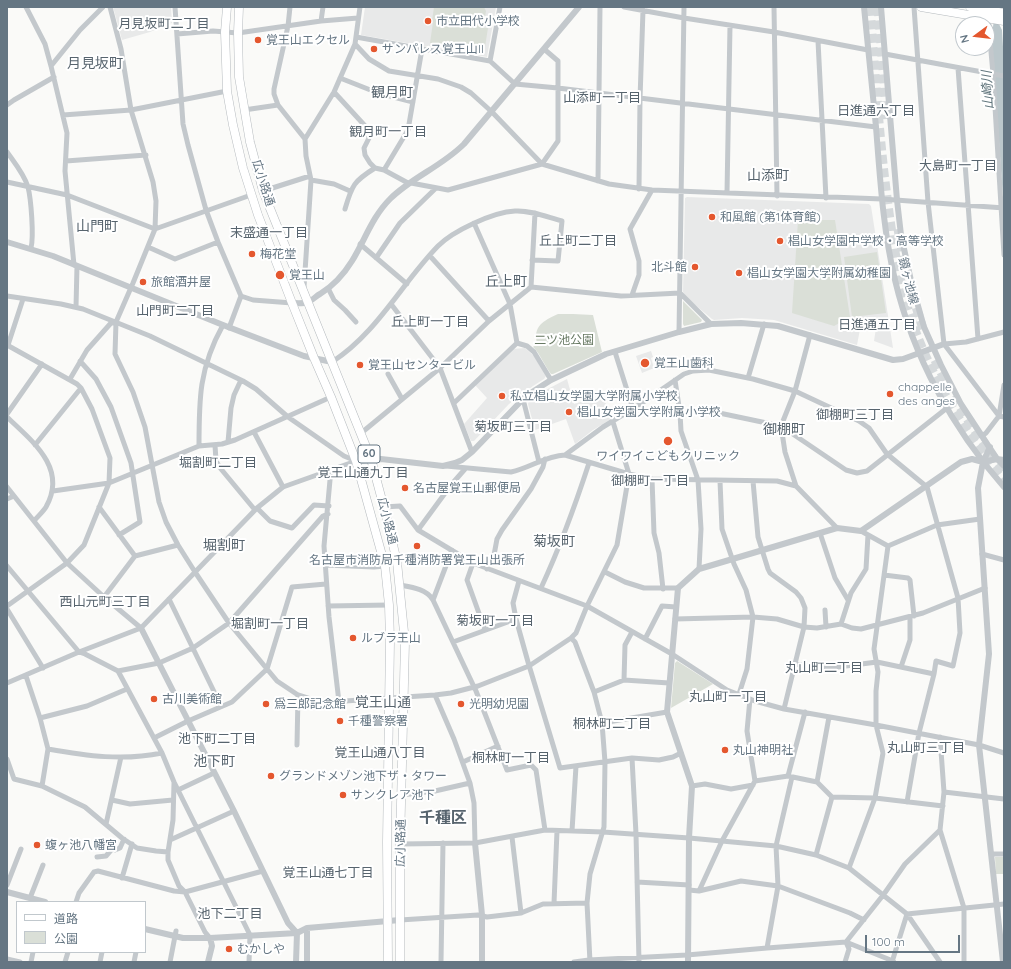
<!DOCTYPE html>
<html>
<head>
<meta charset="utf-8">
<style>
  body { margin:0 }
  #map { position:relative; width:1011px; height:969px; overflow:hidden; background:#fafaf8; font-family:Quicksand,"Noto Sans JP",sans-serif }
  canvas { display:block }
  .frame { position:absolute; inset:0; border:8px solid #657683; pointer-events:none }
  .legend { position:absolute; left:16px; top:901px; width:130px; height:52px; box-sizing:border-box; background:#fff; border:1px solid #c1c8cd; margin:0; padding:5px 7px; list-style:none; font-size:12px; color:#657683 }
  .legend li { display:flex; align-items:center; gap:8px; height:20px }
  .legend b { width:20px; border:1px solid #c1c8cd }
  .north { position:absolute; left:955px; top:16px; width:40px; height:40px; box-sizing:border-box; background:#fff; border:1px solid #c1c8cd; border-radius:50%; rotate:255deg; font-size:11px; font-weight:700; line-height:16px; text-align:center; color:#657683 }
  .north::after { content:''; display:block; margin:auto; width:14px; height:18px; background:#e4572e; clip-path:polygon(50% 0,100% 100%,50% 72%,0 100%) }
  .scale { position:absolute; left:865px; top:935px; width:95px; height:18px; box-sizing:border-box; border:2px solid #657683; border-top:0; padding-left:5px; font-size:12px; line-height:14px; white-space:nowrap; color:#657683; -webkit-text-stroke:3px #fff; paint-order:stroke }
</style>
</head>
<body>
<div id="map">
<canvas width="1011" height="969"></canvas>
<div class="frame"></div>
<ul class="legend">
<li><b style="height:5px;background:#fff"></b>道路</li>
<li><b style="height:11px;background:#dadfd7"></b>公園</li>
</ul>
<div class="north">N</div>
<div class="scale">100 m</div>
</div>
<script>
const ctx = document.querySelector('canvas').getContext('2d');
ctx.lineJoin = 'round';
function fillPath(path, color) {
  ctx.fillStyle = color;
  ctx.fill(path, 'evenodd');
}
function stroke(path, color, width, dash) {
  ctx.strokeStyle = color;
  ctx.lineWidth = width;
  ctx.lineCap = dash ? 'butt' : 'round';
  ctx.setLineDash(dash || []);
  ctx.stroke(path);
}
function label(font, color, halo, rows, align = 'center') {
  ctx.font = font + ' Quicksand,"Noto Sans JP",sans-serif';
  ctx.lineWidth = 4;
  ctx.setLineDash([]);
  ctx.textBaseline = 'middle';
  ctx.strokeStyle = halo;
  ctx.fillStyle = color;
  for (const [text, x, y, turn = 0] of rows) {
    ctx.save();
    ctx.translate(x, y);
    ctx.rotate((+turn || 0) * Math.PI / 180);
    ctx.textAlign = isNaN(turn) ? turn : align;
    if (halo) ctx.strokeText(text, 0, 0);
    ctx.fillText(text, 0, 0);
    ctx.restore();
  }
}
fillPath(new Path2D(`
  M 113,7 L 171,7 L 172,23 L 150,32 L 122,40 Z
  M 365,7 L 496,7 L 487,57 L 361,35 Z
  M 687,197 L 869,204 L 871,206 L 893,348 L 874,341 L 876,328 L 861,324 L 857,345 L 774,320 L 742,318 L 714,320 L 712,319 L 687,298 L 683,292 L 685,198 Z
  M 525,348 L 534,356 L 546,376 L 544,379 L 533,386 L 509,404 L 474,441 L 471,441 L 464,424 L 487,398 L 475,385 L 512,349 Z
  M 651,351 L 653,357 L 651,358 L 654,368 L 642,373 L 636,356 Z
  M 567,379 L 574,404 L 603,395 L 611,419 L 593,430 L 575,444 L 566,419 L 535,430 L 528,404 L 529,401 L 536,395 Z`), '#e8e9e9');
fillPath(new Path2D(`
  M 434,7 L 484,7 L 486,11 L 483,28 L 488,28 L 484,53 L 435,46 L 436,44 L 430,43 L 433,22 L 432,21 Z
  M 798,220 L 835,220 L 850,317 L 834,326 L 792,313 Z
  M 877,252 L 886,313 L 852,317 L 844,257 Z
  M 683,301 L 702,320 L 701,322 L 684,326 L 683,324 Z
  M 558,314 L 573,314 L 593,315 L 602,352 L 553,374 L 551,374 C 544,365 541,355 533,347 L 537,343 C 533,326 543,321 558,314 Z
  M 677,661 L 713,684 L 671,708 L 675,663 Z
  M 995,857 L 1004,857 L 1004,874 L 996,874 Z`), '#dadfd7');
fillPath(new Path2D(`
  M 992,7 L 994,7 L 997,20 L 1002,30 L 1004,63 L 1004,213 L 991,28 L 993,27 L 994,19 Z`), '#bbc7cb');
stroke(new Path2D(`
  M 870,7 C 874,62 878,118 884,173 C 890,222 896,272 911,319 C 932,379 964,432 1004,481
  M 878,7 L 887,119
  M 898,229 L 907,278 L 923,329
  M 935,360 C 954,400 976,436 1004,470`), '#d5d9db', 9, [9, 4.5]);
const primary = new Path2D(`
  M 227,7 L 225,32 L 227,91 L 233,125 L 243,168 L 258,215 L 292,303 L 314,358 L 331,397 L 356,461 L 385,566 L 389,605 L 390,641 L 387,842 L 388,962
  M 239,7 L 238,33 L 239,77 L 250,142 L 263,191 L 371,459 L 387,519 L 397,562 L 405,642 L 400,844 L 400,962
  M 921,7 L 1004,21
  M 970,7 L 1004,13`);
stroke(primary, '#b5babe', 9);
stroke(new Path2D(`
  M 26,7 L 45,44 L 51,66 L 67,133 L 65,171 L 74,265
  M 110,7 L 121,49 L 131,110 L 153,182 L 156,201 L 155,229 L 133,283 L 116,322 L 115,354 L 133,392 L 145,427 L 159,502 L 166,522 L 178,545 L 195,572 L 229,623 L 267,669 L 277,681 L 298,695 L 317,701 L 330,702 L 435,695 L 451,693 L 478,686 L 529,666 L 571,638 L 576,633 L 587,606 L 617,545 L 629,474 L 613,422
  M 175,7 L 183,124 L 188,145 L 206,210 L 218,242 L 241,296 L 229,328
  M 290,7 L 288,26 L 274,89 L 274,94 L 278,105 L 305,139 L 306,156 L 311,180 L 304,287
  M 624,7 L 684,18 L 774,32 L 868,50
  M 774,7 L 777,196
  M 914,7 L 928,202 L 944,344 L 999,416 L 1004,417
  M 988,18 L 993,74 L 1004,255
  M 321,21 L 323,7
  M 177,34 L 213,31 L 238,33 L 321,21 L 358,18
  M 356,37 L 490,61 L 515,84 L 558,88 L 876,127
  M 818,41 L 826,198
  M 355,44 L 369,59 L 389,71 L 438,79 L 461,87 L 471,93 L 492,112 L 542,164 L 609,184 L 652,190 L 882,199 L 1004,208
  M 885,54 L 1004,76
  M 490,61 L 500,7
  M 51,66 L 80,30 L 103,7
  M 958,68 L 978,339
  M 340,78 L 378,93 L 413,102
  M 334,92 L 367,128 L 369,138 L 364,148 L 365,155 L 370,163 L 375,168 L 384,170 L 408,183
  M 7,105 L 14,100 L 54,77
  M 244,110 L 278,105
  M 63,115 L 131,110 L 227,91
  M 305,139 L 334,92 L 355,44 L 360,7
  M 7,152 C 14,162 24,174 28,187 C 31,199 34,236 31,248
  M 66,161 L 146,155
  M 384,170 L 408,130 L 422,49
  M 311,180 L 334,184 L 350,191
  M 598,181 L 600,7
  M 7,182 L 67,195 L 155,229 L 251,195
  M 411,183 L 448,190 L 542,164 L 558,141 L 558,61 L 544,49
  M 639,189 L 640,99 L 643,10
  M 263,191 L 310,176
  M 727,193 L 730,26
  M 345,209 C 352,185 354,181 375,168
  M 360,244 L 407,284
  M 148,247 L 175,259 L 218,242
  M 430,256 L 489,321
  M 376,258 L 400,223 L 436,188
  M 531,287 L 535,213
  M 328,288 L 334,300 L 345,310 L 356,322
  M 632,295 L 639,275 L 639,261 L 630,229 L 652,190
  M 7,296 L 61,304 L 83,309 L 150,336 L 243,381 L 256,389 L 288,417 L 344,456 L 356,461
  M 241,296 L 253,300 L 292,303
  M 391,304 L 440,368 L 472,452
  M 76,307 L 77,266
  M 679,332 L 684,7
  M 517,343 L 527,346 L 534,352 L 551,380
  M 944,344 L 966,342 L 1004,332
  M 7,345 L 77,384 L 81,388 L 92,409 L 110,458 L 109,483 L 84,545 L 67,563 L 7,606
  M 8,345 L 23,299
  M 615,352 L 633,409
  M 80,361 L 96,379 L 111,407 L 131,463 L 140,522 L 119,535
  M 332,362 C 377,333 402,283 438,246 C 453,231 493,212 515,211 C 531,210 547,217 562,221 L 558,261 L 532,260
  M 388,374 L 402,399
  M 748,378 L 764,324
  M 70,379 L 87,350 L 111,323 L 116,322
  M 675,380 L 680,413 L 681,431 L 698,480 L 701,529 L 699,569
  M 523,399 L 539,462
  M 454,403 L 517,343 L 510,304 L 474,223
  M 680,413 L 705,410 L 781,426 L 846,470 L 857,473 L 867,471 L 947,408
  M 7,414 L 42,364
  M 7,417 C 32,441 68,468 46,507 C 43,512 38,516 34,521
  M 254,432 L 283,487
  M 360,434 L 440,368 L 489,321 L 531,287 L 621,296 L 680,293 L 711,324
  M 982,436 L 986,433 L 999,416 L 1004,385
  M 228,442 L 231,408 L 234,395 L 241,380
  M 35,445 L 81,388
  M 215,445 L 216,461 L 221,469 L 255,510
  M 199,446 C 199,399 199,368 223,325
  M 565,455 L 603,427 L 642,403 L 684,374 L 693,371 L 709,370 L 753,379 L 795,391 L 859,421 L 869,428 L 887,454 L 927,487 L 958,598 L 960,633 L 953,666 L 936,661 L 934,674 L 919,733 L 907,802
  M 446,466 L 511,472 C 530,468 545,456 565,455 L 629,474 L 652,479 L 777,481 L 796,486 L 837,528
  M 331,469 L 324,546 L 329,617 L 339,702
  M 652,479 L 654,533 L 659,553 L 663,589
  M 720,481 L 722,529 L 734,564 L 746,590 L 753,617 L 747,669 L 739,694
  M 753,481 L 758,537 L 768,569 L 770,573 L 796,592 L 801,598 L 805,608 L 804,627 L 784,709
  M 796,486 L 785,452 L 781,426 L 795,391 L 810,335
  M 7,487 L 67,563 L 104,597 L 141,628
  M 53,491 L 109,483 L 199,446 L 222,444 L 235,440 L 331,397
  M 7,499 L 14,496
  M 99,507 L 135,556
  M 384,507 L 400,506 L 418,530 L 473,563 L 587,606 L 672,654 L 727,690 L 755,701 L 784,709 L 876,725 L 979,745 L 1004,753
  M 257,508 L 270,521 L 292,528 L 314,505 L 329,506
  M 418,530 L 451,485 L 465,469
  M 861,531 L 888,546 L 937,525 L 980,519
  M 820,533 L 835,578 L 848,600
  M 452,550 L 433,600 L 476,691 L 507,770 L 531,765 L 536,770 L 545,830
  M 982,554 L 1004,560
  M 473,563 L 467,580 L 485,630
  M 325,565 L 374,567 L 385,566
  M 7,566 L 79,652 L 85,654 L 118,671 L 162,753 L 174,782 L 250,935 L 249,962
  M 487,569 L 494,555 L 497,539 L 502,530 L 531,489 L 543,467 L 545,459
  M 605,572 L 625,582 L 644,588 L 678,588
  M 884,575 L 908,578 L 910,580 L 914,616
  M 519,581 L 513,603 L 516,619 L 528,662 L 560,768 L 632,758 L 659,760 L 673,757 L 681,753
  M 400,585 C 411,587 427,589 433,600
  M 541,588 C 560,547 575,506 589,463
  M 104,597 L 135,556 L 178,545
  M 169,599 L 221,706
  M 328,606 L 389,605
  M 7,609 L 43,668
  M 825,610 L 826,627
  M 675,619 L 753,617 L 777,619 L 804,627 L 817,628 L 841,624 L 852,628 L 861,629 L 923,613 L 985,588
  M 841,624 L 851,593 L 866,569 L 868,535
  M 571,638 L 575,642 L 594,692 L 602,723 L 605,762 L 604,827 L 590,874 L 587,903 L 590,962
  M 645,639 L 662,606 L 676,607
  M 453,642 L 516,619
  M 795,664 L 823,668 L 838,667 L 877,662 L 934,674
  M 901,667 L 910,640 L 910,617
  M 118,671 L 159,663 L 193,648 L 229,623 L 323,516 L 328,514
  M 26,676 L 40,718 L 48,749 L 42,786
  M 624,680 L 625,645 L 632,632
  M 7,683 L 79,652 L 141,628 L 257,508 L 283,487 L 356,461
  M 594,692 L 624,680 L 669,683
  M 435,695 L 454,739 L 470,783 L 474,803 L 475,843
  M 750,699 L 747,731 L 755,781
  M 40,718 L 87,706 L 127,689
  M 602,723 L 667,712
  M 154,738 L 188,721 L 232,702 L 267,669 L 292,587 L 326,584
  M 297,745 L 298,695
  M 48,749 C 87,756 123,761 162,753
  M 632,758 L 636,834 L 639,962
  M 7,759 L 14,779 L 42,786 L 85,807 L 122,838 L 137,848 L 156,851 L 168,852
  M 463,762 L 498,746
  M 788,776 L 805,712
  M 817,782 L 829,717
  M 174,783 L 173,820 L 168,852 L 168,860 L 179,886 L 185,892 L 205,932 L 210,938
  M 692,786 L 705,784 L 731,789 L 753,785
  M 178,790 L 214,773
  M 944,792 L 1004,799
  M 402,795 L 435,791 L 470,783
  M 112,800 L 130,804 L 173,800
  M 106,824 L 121,757
  M 940,830 L 964,908 L 964,962
  M 572,831 L 576,766
  M 512,837 L 521,913
  M 170,840 L 234,811
  M 400,844 L 475,843 L 545,830 L 603,832 L 689,838 L 776,846 L 816,855 L 849,868 L 907,914 L 1004,904
  M 992,854 L 1004,854
  M 816,855 L 832,797
  M 97,857 L 106,856 L 112,849 L 115,850 L 120,848 L 124,839
  M 849,868 L 875,798 L 883,753 L 876,725 L 876,691 L 878,672 L 874,649 L 888,546
  M 122,878 L 132,844
  M 637,882 L 689,885
  M 7,885 L 21,849
  M 689,890 L 699,891 L 741,881 L 778,886 L 850,913 L 864,920
  M 699,891 L 722,841 L 755,781 L 788,776 L 817,782 L 832,797 L 875,798 L 943,806
  M 30,898 L 43,865
  M 76,902 L 79,893 L 94,872 L 98,871 L 174,891 L 185,892 L 263,871
  M 554,903 L 557,831
  M 907,914 L 940,962
  M 400,920 L 478,915 L 487,917 L 521,913 L 543,904 L 587,903
  M 846,942 L 893,961 L 894,962
  M 767,948 L 778,886 L 776,846 L 792,777
  M 7,959 L 20,962
  M 31,962 L 33,952
  M 65,962 L 68,952
  M 100,962 L 102,952
  M 134,962 L 136,952
  M 170,962 L 176,931
  M 441,962 L 443,843
  M 574,962 L 589,960 L 687,955 L 767,948 L 846,942 L 884,894 L 905,864 L 940,830 L 944,792 L 940,737
  M 845,962 L 849,949 L 846,942
  M 892,962 L 907,914`), '#c3c8cc', 5);
stroke(new Path2D(`
  M 864,7 C 868,47 872,87 876,127 C 880,178 883,230 895,280 C 913,356 952,428 1004,487
  M 881,7 L 897,200 L 901,235 L 911,281 L 924,327 L 941,365 L 961,404 L 997,459 L 1004,466
  M 7,242 L 53,256 L 223,325 L 304,356 L 332,362
  M 292,303 C 296,303 303,304 307,302 C 312,301 316,296 320,294 C 333,286 344,274 352,261 C 365,240 372,217 390,199 C 412,177 441,167 464,144 L 579,7
  M 990,447 L 983,462 L 978,488 L 989,654 L 979,745 L 1003,962
  M 356,461 L 381,459 L 443,466 L 455,463 L 462,460 L 472,452 L 526,396 L 551,380 L 606,354 L 679,332 L 711,324 L 741,323 L 778,326 L 893,360 L 903,359 L 944,344
  M 141,628 L 234,811 L 288,923 L 297,933 L 296,962
  M 475,843 L 482,915 L 482,962
  M 7,892 L 45,902
  M 145,929 L 183,938 L 210,938 L 297,933 L 307,928 L 400,920
  M 208,962 L 212,946 L 210,938
  M 307,962 L 307,928
  M 688,962 L 689,838 L 692,786 L 667,712 L 678,588 L 699,569 L 837,528 L 861,531 L 961,462 L 972,459 L 983,462 L 997,459 L 1004,460`), '#c3c8cc', 6);
stroke(primary, '#fff', 8);
for (const [x, y, r, color] of [
  [428,21,4,"#e4572e"],
  [258,40,4,"#e4572e"],
  [374,49,4,"#e4572e"],
  [712,217,4,"#e4572e"],
  [780,241,4,"#e4572e"],
  [252,254,4,"#e4572e"],
  [695,267,4,"#e4572e"],
  [739,273,4,"#e4572e"],
  [280,275,5,"#e4572e"],
  [143,282,4,"#e4572e"],
  [645,363,5,"#e4572e"],
  [360,365,4,"#e4572e"],
  [890,394,4,"#e4572e"],
  [502,396,4,"#e4572e"],
  [569,412,4,"#e4572e"],
  [668,441,5,"#e4572e"],
  [405,488,4,"#e4572e"],
  [417,546,4,"#e4572e"],
  [353,638,4,"#e4572e"],
  [154,699,4,"#e4572e"],
  [266,704,4,"#e4572e"],
  [461,704,4,"#e4572e"],
  [340,721,4,"#e4572e"],
  [725,750,4,"#e4572e"],
  [271,776,4,"#e4572e"],
  [343,795,4,"#e4572e"],
  [37,845,4,"#e4572e"],
  [229,949,4,"#e4572e"]
]) {
  const dot = new Path2D();
  dot.arc(x, y, r, 0, 2 * Math.PI);
  ctx.fillStyle = color;
  ctx.fill(dot);
  stroke(dot, '#fff', 1.5);
}
for (const [x, y, w] of [
  [369,454,22]
]) {
  const box = new Path2D();
  box.roundRect(x - w / 2, y - 9, w, 18, 3);
  ctx.fillStyle = '#fff';
  ctx.fill(box);
  stroke(box, '#657683', 1);
}
label('bold 11px', '#657683', null, [
  ["60",369,454]
]);
label('12px', '#657683', '#fff', [
  ["市立田代小学校",436,21],
  ["覚王山エクセル",266,40],
  ["サンパレス覚王山II",382,49],
  ["和風館 (第1体育館)",720,217],
  ["椙山女学園中学校・高等学校",788,241],
  ["梅花堂",260,254],
  ["北斗館",687,267,"right"],
  ["椙山女学園大学附属幼稚園",747,273],
  ["覚王山",289,275],
  ["旅館酒井屋",151,282],
  ["覚王山歯科",654,363],
  ["覚王山センタービル",368,365],
  ["chappelle",898,387],
  ["des anges",898,401],
  ["私立椙山女学園大学附属小学校",510,396],
  ["椙山女学園大学附属小学校",577,412],
  ["ワイワイこどもクリニック",668,456,"center"],
  ["名古屋覚王山郵便局",413,488],
  ["名古屋市消防局千種消防署覚王山出張所",417,560,"center"],
  ["ルブラ王山",361,638],
  ["古川美術館",162,699],
  ["爲三郎記念館",274,704],
  ["光明幼児園",469,704],
  ["千種警察署",348,721],
  ["丸山神明社",733,750],
  ["グランドメゾン池下ザ・タワー",279,776],
  ["サンクレア池下",351,795],
  ["蝮ヶ池八幡宮",45,845],
  ["むかしや",237,949]
], 'left');
label('12px', '#657683', '#fff', [
  ["広小路通",263,183,72],
  ["鏡ヶ池線",908,281,76],
  ["広小路通",387,521,76],
  ["広小路通",401,843,-89]
]);
label('12px', '#687a64', '#fff', [
  ["二ツ池公園",564,340]
]);
label('13px', '#57646e', '#fff', [
  ["月見坂町二丁目",164,24],
  ["山添町一丁目",602,98],
  ["日進通六丁目",876,111],
  ["観月町一丁目",388,132],
  ["大島町一丁目",958,166],
  ["末盛通一丁目",269,233],
  ["丘上町二丁目",578,241],
  ["山門町二丁目",175,311],
  ["丘上町一丁目",430,322],
  ["日進通五丁目",877,325],
  ["御棚町三丁目",855,415],
  ["菊坂町三丁目",513,427],
  ["堀割町二丁目",218,463],
  ["覚王山通九丁目",363,473],
  ["御棚町一丁目",650,481],
  ["西山元町三丁目",105,602],
  ["菊坂町一丁目",495,621],
  ["堀割町一丁目",270,624],
  ["丸山町二丁目",824,668],
  ["丸山町一丁目",728,697],
  ["桐林町二丁目",612,724],
  ["池下町二丁目",217,739],
  ["丸山町三丁目",926,748],
  ["覚王山通八丁目",380,753],
  ["桐林町一丁目",511,758],
  ["覚王山通七丁目",328,873],
  ["池下二丁目",230,914]
]);
label('italic 13px', '#60757c', '#fff', [
  ["山崎川",988,90,-93]
]);
label('14px', '#57646e', '#fff', [
  ["月見坂町",95,64],
  ["観月町",392,93],
  ["山添町",768,176],
  ["山門町",97,227],
  ["丘上町",506,282],
  ["御棚町",784,430],
  ["菊坂町",554,542],
  ["堀割町",224,546],
  ["覚王山通",383,703],
  ["池下町",214,762]
]);
label('bold 16px', '#57646e', '#fff', [
  ["千種区",443,818]
]);
</script>
</body>
</html>
